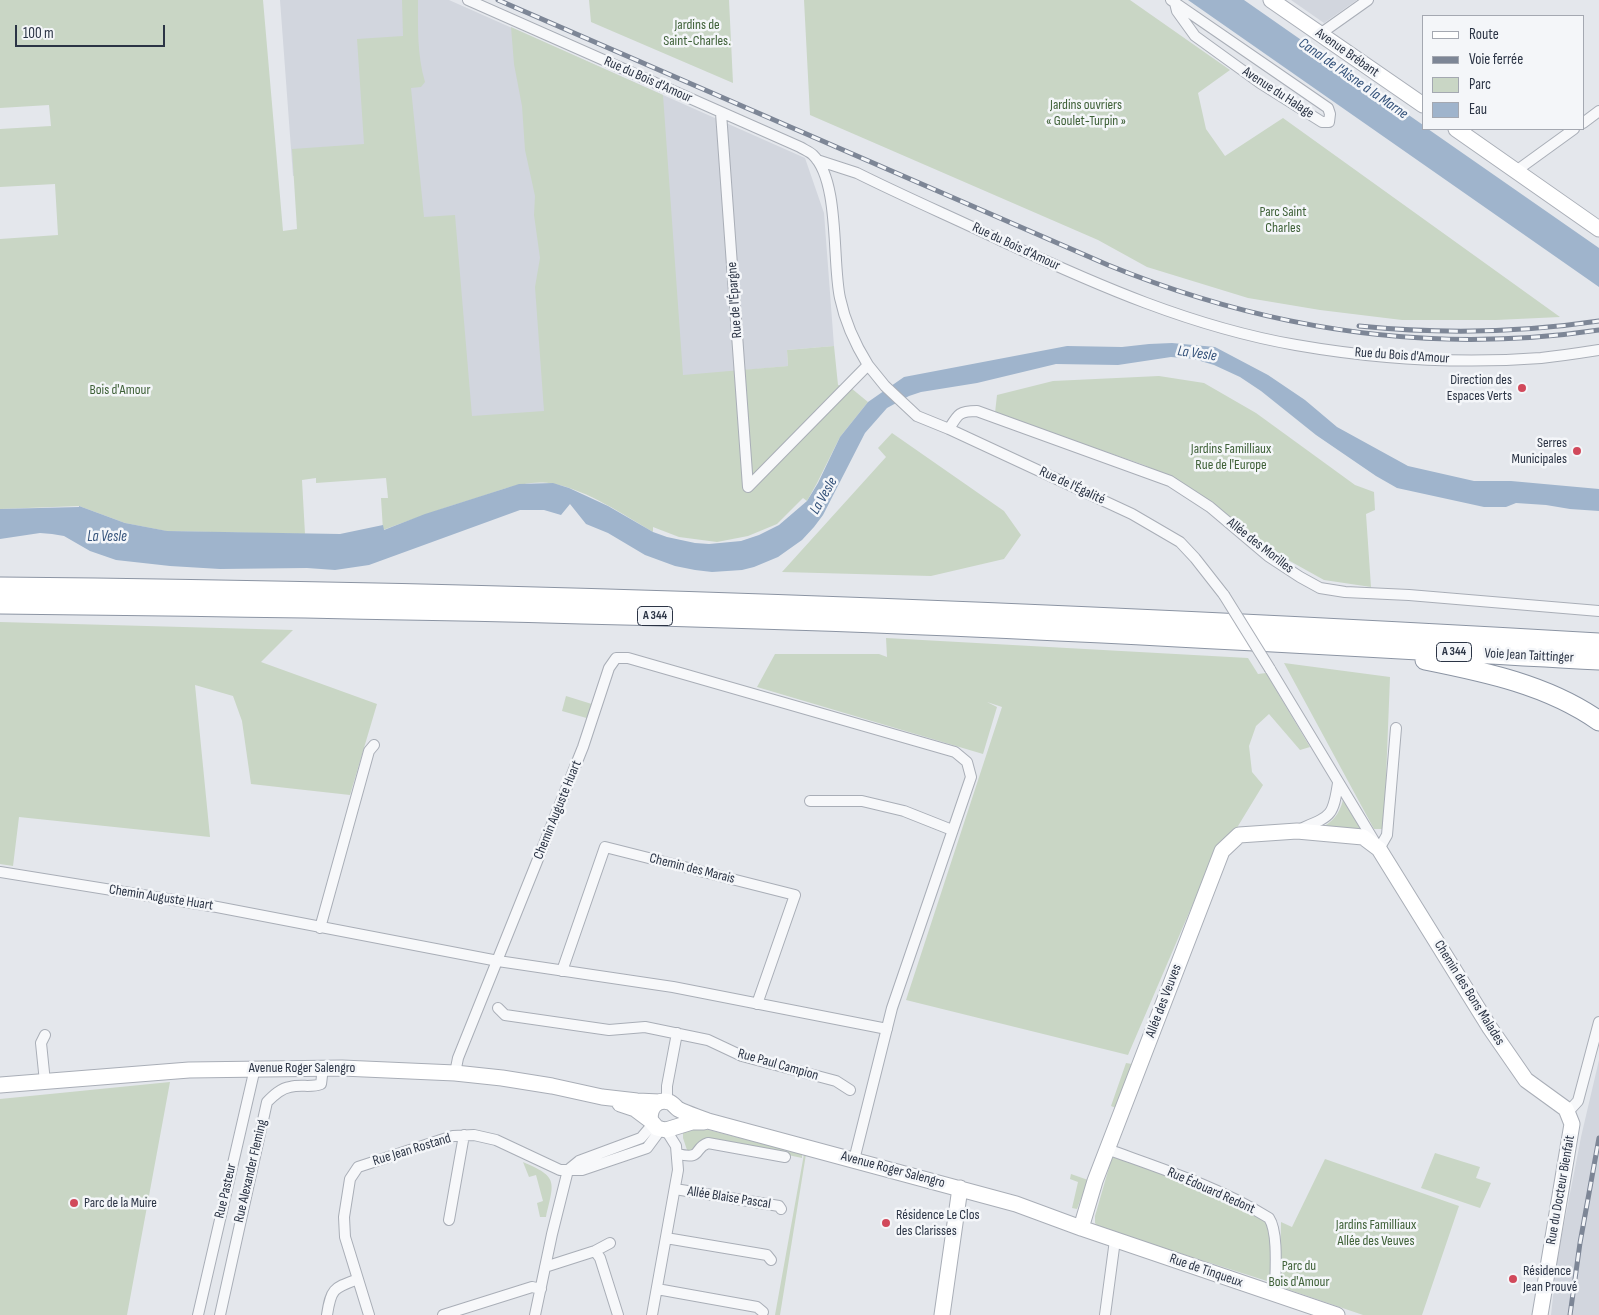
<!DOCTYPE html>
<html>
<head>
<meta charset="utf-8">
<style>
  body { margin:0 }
  #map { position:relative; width:1599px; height:1315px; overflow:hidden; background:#e4e7ec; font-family:"Sofia Sans Condensed",sans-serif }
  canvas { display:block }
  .legend { position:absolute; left:1422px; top:15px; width:162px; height:115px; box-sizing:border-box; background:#f4f6f9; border:1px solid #a4a8b1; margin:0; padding:6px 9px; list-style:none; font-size:15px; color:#2b3445 }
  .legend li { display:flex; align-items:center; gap:10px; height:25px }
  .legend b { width:25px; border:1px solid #a4a8b1 }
  .scale { position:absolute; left:15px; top:25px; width:150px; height:22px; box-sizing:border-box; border:2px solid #2b3445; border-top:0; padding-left:6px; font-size:15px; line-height:18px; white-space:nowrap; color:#2b3445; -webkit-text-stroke:4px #f4f6f9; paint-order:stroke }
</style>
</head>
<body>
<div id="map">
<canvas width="1599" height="1315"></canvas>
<ul class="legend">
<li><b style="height:6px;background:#fff"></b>Route</li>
<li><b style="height:6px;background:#7d8696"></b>Voie ferrée</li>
<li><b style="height:14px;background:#c9d6c5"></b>Parc</li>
<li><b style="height:14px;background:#9fb4cc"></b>Eau</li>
</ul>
<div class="scale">100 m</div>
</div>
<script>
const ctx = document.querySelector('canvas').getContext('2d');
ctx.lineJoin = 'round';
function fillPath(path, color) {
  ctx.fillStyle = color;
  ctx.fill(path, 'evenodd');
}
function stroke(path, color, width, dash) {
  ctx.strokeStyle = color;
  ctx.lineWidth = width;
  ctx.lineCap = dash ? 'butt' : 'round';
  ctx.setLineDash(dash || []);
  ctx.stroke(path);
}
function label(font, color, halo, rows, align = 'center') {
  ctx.font = font + ' "Sofia Sans Condensed",sans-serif';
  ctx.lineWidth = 5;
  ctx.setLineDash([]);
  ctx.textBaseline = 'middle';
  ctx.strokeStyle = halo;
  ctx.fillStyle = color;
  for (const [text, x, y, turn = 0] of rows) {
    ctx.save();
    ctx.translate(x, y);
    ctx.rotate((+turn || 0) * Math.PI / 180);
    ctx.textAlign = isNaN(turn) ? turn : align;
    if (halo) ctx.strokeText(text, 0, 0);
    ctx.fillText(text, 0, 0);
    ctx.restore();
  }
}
fillPath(new Path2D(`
  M 280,0 L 449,0 L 805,158 L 824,213 L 834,346 L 787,350 L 788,366 L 746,370 L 548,426 L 469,418 L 367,225 L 364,170 L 293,176 Z
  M 1291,0 L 1357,0 L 1324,23 Z
  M 1599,1060 L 1599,1315 L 1551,1315 L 1557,1260 L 1581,1137 Z`), '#d2d6de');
fillPath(new Path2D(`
  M 0,0 L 263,0 L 283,231 L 297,229 L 292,149 L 364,144 L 357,39 L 403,36 L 402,0 L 418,0 C 418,27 417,55 425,82 L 421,87 L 411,88 L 424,217 L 455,215 L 472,416 L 544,411 L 535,287 L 540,258 L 534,215 L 535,196 L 525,150 L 522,106 L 514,64 L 511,27 L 663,95 L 683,375 L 788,366 L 787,350 L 834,346 L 838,385 L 851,388 L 868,402 L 840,437 L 817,483 L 807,501 L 803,498 L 777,524 L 748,536 L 717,542 L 679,537 L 653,527 L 653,532 C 624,515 587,490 554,484 C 527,478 499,491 473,499 C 443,508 413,519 383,530 L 381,498 L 388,498 L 386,478 L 316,483 L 316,478 L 302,480 L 305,534 L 166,531 L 125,523 L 79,506 L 0,509 L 0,239 L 58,235 L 55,184 L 0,187 L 0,129 L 51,126 L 49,105 L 0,108 Z
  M 589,0 L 729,0 L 733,83 L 591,22 Z
  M 804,0 L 1130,0 L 1230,70 L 1198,93 L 1206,129 L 1225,156 L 1283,118 L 1560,317 L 1496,320 L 1402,320 L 1320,310 L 1248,298 L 1147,267 L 1098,240 L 810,115 Z
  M 1159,376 L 1204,383 L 1256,413 L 1355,485 L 1374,492 L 1375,510 L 1366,514 L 1371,587 L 1324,580 L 1288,560 L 1177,480 L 1144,465 L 995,413 L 997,395 L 1053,381 Z
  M 892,433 L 1004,511 L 1021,535 L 1004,559 L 931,576 L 782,572 L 886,457 L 878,448 Z
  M 0,622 L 293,630 L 261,662 L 377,704 L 350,795 L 251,784 L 242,721 L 233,696 L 195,685 L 210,837 L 19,817 L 13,866 L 0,864 Z
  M 886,638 L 1248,658 L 1258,674 L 1266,673 L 1310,747 L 1300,750 L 1269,714 L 1256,726 L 1249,746 L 1252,772 L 1263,785 L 1235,831 L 1219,843 L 1128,1055 L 906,1000 L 1002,707 L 987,702 L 997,707 L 983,754 L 757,687 L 775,654 L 879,654 L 887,657 Z
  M 1284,663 L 1390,677 L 1384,829 L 1374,829 Z
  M 566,696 L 595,705 L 590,719 L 562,711 Z
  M 1343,800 L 1363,833 L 1320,829 C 1333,821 1339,815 1343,800 Z
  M 1126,1063 L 1132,1064 L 1116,1108 L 1111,1106 Z
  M 170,1082 L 127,1315 L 0,1315 L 0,1099 Z
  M 690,1128 L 705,1129 L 802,1154 L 802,1158 L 713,1139 L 705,1141 L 700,1148 L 688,1153 L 683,1138 L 683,1131 Z
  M 1435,1153 L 1480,1167 L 1476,1178 L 1491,1183 L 1480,1208 L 1421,1188 Z
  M 804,1154 L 806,1154 L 780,1315 L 775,1315 Z
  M 1112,1157 L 1171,1175 L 1265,1218 C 1276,1236 1271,1262 1270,1282 L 1098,1227 L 1095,1223 L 1095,1216 Z
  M 1325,1159 L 1459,1206 L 1422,1315 L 1363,1315 L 1284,1288 L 1280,1282 L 1281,1222 L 1292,1227 Z
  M 523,1162 C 559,1177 554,1182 546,1217 L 540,1217 L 537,1203 L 543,1201 L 536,1175 L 529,1177 Z
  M 1071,1174 L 1088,1180 L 1077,1209 L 1072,1208 L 1078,1182 L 1070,1179 Z`), '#c9d6c5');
fillPath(new Path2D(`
  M 1188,0 L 1244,0 L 1423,125 L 1423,129 L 1428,129 L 1599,248 L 1599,287 Z
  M 1172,343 L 1215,347 L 1268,375 L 1305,400 L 1337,427 L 1408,466 L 1474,481 L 1511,481 L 1599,489 L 1599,511 L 1570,509 L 1546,505 L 1516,503 L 1506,507 L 1484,507 L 1397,488 L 1376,476 L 1316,435 L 1261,391 L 1240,377 L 1214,365 L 1194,359 L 1171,357 L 1118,365 L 1056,364 L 977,383 L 921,392 L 909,396 L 887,408 L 865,433 L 823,515 L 814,527 L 802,540 L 778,557 L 754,567 L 742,570 L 712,572 L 695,570 L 675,566 L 645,555 L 608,533 L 586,524 L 570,504 L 561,515 L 544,510 L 520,510 L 369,565 L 335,570 L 307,568 L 220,569 L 170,566 L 116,560 L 90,551 L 64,536 L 52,534 L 40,533 L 0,539 L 0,509 L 79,507 L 79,506 L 125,523 L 167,531 L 340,534 L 383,525 L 384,530 L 425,514 L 519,484 L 553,483 L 569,488 L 608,506 L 653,532 L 667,537 L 695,543 L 709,544 L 741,541 L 759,535 L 779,525 L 807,501 L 818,483 L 840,437 L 868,402 L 904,377 L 1067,346 L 1122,347 L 1149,344 Z`), '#9fb4cc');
const street = new Path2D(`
  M 468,0 L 800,147 C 805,150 810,152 813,155 C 840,181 832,262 840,298 C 845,322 855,344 868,365 L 748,487
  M 1171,0 L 1328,108 L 1330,114 L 1329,122 L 1322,122 L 1260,83 L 1195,36 L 1177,11 L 1175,3
  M 1320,34 L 1368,0
  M 721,113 L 748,487
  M 1583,123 L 1599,111
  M 817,160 L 857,173 C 905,197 954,218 1002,241 C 1097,285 1192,327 1296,345 C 1376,359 1460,364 1541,358 C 1560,356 1580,353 1599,350
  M 1516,171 L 1574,129
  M 868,365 L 885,386 L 917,416 L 949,429 L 1132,514 L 1180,542 L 1195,558 L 1224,595
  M 949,429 C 958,414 959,411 977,411 L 1170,481 L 1210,507 L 1268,556 L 1300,577 L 1320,588 L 1345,592 L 1409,595 L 1599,611
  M 1270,669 L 1379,849 L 1387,835 L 1396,728
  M 810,801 L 862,801 L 904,811 L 952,830
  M 1300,829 C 1331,816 1333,817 1338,783
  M 0,872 L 217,907 L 498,961 L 673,987 L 887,1029
  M 320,928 L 369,751 L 374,745
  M 562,971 L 605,847 L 795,895 L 757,1004
  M 498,1008 L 505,1015 L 609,1030 L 645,1027 L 708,1040 L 742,1056 L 836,1081 L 850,1090
  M 45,1035 L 41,1043 L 45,1082
  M 455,1073 L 458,1058 L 583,747 L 609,668 L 616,658 L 628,658 L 955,752 L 967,762 L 971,777 L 892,1008 L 854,1160
  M 667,1101 L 667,1086 L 677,1033
  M 1567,1113 L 1578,1101 L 1599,1022
  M 1107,1149 C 1162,1169 1219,1187 1269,1218 C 1279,1233 1275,1275 1275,1294
  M 678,1154 C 703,1160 693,1148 708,1143 L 785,1157
  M 675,1189 L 779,1206 L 781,1209
  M 449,1220 L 464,1135
  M 666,1238 L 767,1255 L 771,1260
  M 595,1251 L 600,1258 L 618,1315
  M 545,1267 L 595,1251 L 610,1243
  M 657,1289 L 757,1307 L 763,1312
  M 198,1315 L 255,1068
  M 220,1315 L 267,1102 C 273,1096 281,1088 290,1087 C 301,1084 311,1088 321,1084 L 323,1068
  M 327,1315 C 331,1288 334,1288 358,1279
  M 369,1315 L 345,1237 L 344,1217 L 350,1179 L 358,1167 L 453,1136 L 474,1135 L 496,1140 L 560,1170 L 582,1170 L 647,1148 L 661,1129
  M 443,1315 L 532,1287 L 541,1289
  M 535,1315 L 552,1234 L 568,1170 L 579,1161 L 641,1138 L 653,1124
  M 652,1315 L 678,1170 L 676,1146 L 666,1130
  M 1105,1315 L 1115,1240`);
const secondary = new Path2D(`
  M 1271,0 L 1423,105
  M 1456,129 L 1599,229
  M 0,1085 L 189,1070 L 342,1068 L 455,1073 L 502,1078 L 552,1086 L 602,1097 L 637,1101 L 660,1102
  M 620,1104 L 635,1109 L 651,1121 L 657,1128 L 661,1129 L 666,1130 L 692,1122 L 704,1122
  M 651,1121 C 648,1110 656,1098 669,1102 C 673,1103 675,1107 678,1109 C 687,1114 699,1117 708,1121 L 1016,1204 L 1081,1228 L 1337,1315
  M 1081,1228 L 1095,1181 L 1222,851 L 1239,835 L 1297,831 L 1363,837 L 1379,849 L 1490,1028 L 1526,1080 L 1566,1109 L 1572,1124 L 1540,1315
  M 942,1315 L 960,1188`);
const highway = new Path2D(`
  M 0,587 C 533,592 1066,612 1599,643
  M 0,604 C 292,607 584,612 876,623 C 1117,632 1358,647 1599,660
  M 1425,660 C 1485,672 1548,685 1599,721`);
stroke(street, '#a9aeb7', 12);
stroke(secondary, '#a9aeb7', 17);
stroke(highway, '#8b94a3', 21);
stroke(street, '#f7f8fa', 10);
stroke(secondary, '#fff', 15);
stroke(highway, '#fff', 19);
const rail = new Path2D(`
  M 498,0 L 1108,265 C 1265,329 1430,355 1599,330
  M 1359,326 C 1439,334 1519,333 1599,321
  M 1570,1315 L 1580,1243 L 1599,1138`);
stroke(rail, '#7d8696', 5);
stroke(rail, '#f4f6f9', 3, [9]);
const streetBridge = new Path2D(`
  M 1224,595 L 1270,669`);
stroke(streetBridge, '#a9aeb7', 12, []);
stroke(streetBridge, '#f7f8fa', 10);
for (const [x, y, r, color] of [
  [1522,388,5,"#d1495b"],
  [1577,451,5,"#d1495b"],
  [74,1203,5,"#d1495b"],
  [886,1223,5,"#d1495b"],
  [1513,1279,5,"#d1495b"]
]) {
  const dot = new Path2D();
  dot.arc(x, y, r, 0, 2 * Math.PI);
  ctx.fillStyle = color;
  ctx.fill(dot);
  stroke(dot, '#f4f6f9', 2);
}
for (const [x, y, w] of [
  [655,616,35],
  [1454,652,35]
]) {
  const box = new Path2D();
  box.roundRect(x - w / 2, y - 9.5, w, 19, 4);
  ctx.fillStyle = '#f4f6f9';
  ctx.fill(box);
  stroke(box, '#2b3445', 1);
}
label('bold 12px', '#2b3445', null, [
  ["A 344",655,616],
  ["A 344",1454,652]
]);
label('14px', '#3f6138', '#f4f6f9', [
  ["Jardins de",697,25],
  ["Saint-Charles.",697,41],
  ["Jardins ouvriers",1086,105],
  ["« Goulet-Turpin »",1086,121],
  ["Parc Saint",1283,212],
  ["Charles",1283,228],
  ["Bois d'Amour",120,390],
  ["Jardins Familliaux",1231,449],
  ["Rue de l'Europe",1231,465],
  ["Jardins Familliaux",1376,1225],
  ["Allée des Veuves",1376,1241],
  ["Parc du",1299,1266],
  ["Bois d'Amour",1299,1282]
]);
label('14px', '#2b3445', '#f4f6f9', [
  ["Avenue Brébant",1347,53,35],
  ["Rue du Bois d'Amour",648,80,24],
  ["Avenue du Halage",1278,93,33],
  ["Rue du Bois d'Amour",1016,247,25],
  ["Rue de l'Épargne",735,300,-94],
  ["Rue du Bois d'Amour",1402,356,4],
  ["Rue de l'Égalité",1072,486,25],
  ["Allée des Morilles",1260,546,38],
  ["Voie Jean Taittinger",1529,656,3],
  ["Chemin Auguste Huart",558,810,-68],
  ["Chemin des Marais",692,869,14],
  ["Chemin Auguste Huart",161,898,9],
  ["Chemin des Bons Malades",1469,993,58],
  ["Allée des Veuves",1164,1001,-69],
  ["Rue Paul Campion",778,1065,16],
  ["Avenue Roger Salengro",302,1068],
  ["Rue Jean Rostand",412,1150,-17],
  ["Avenue Roger Salengro",893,1170,15],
  ["Rue Alexander Fleming",251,1171,-77],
  ["Rue du Docteur Bienfait",1561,1190,-80],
  ["Rue Pasteur",226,1191,-77],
  ["Rue Édouard Redont",1211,1191,24],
  ["Allée Blaise Pascal",729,1198,9],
  ["Rue de Tinqueux",1206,1271,19]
]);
label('14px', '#2b3445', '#f4f6f9', [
  ["Direction des",1512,380,"right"],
  ["Espaces Verts",1512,396,"right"],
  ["Serres",1567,443,"right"],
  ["Municipales",1567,459,"right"],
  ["Parc de la Muire",84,1203],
  ["Résidence Le Clos",896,1215],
  ["des Clarisses",896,1231],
  ["Résidence",1523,1271],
  ["Jean Prouvé",1523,1287]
], 'left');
label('italic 15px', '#34527a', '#f4f6f9', [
  ["Canal de l'Aisne à la Marne",1353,79,35],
  ["La Vesle",1197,354,8],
  ["La Vesle",824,496,-60],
  ["La Vesle",107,537]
]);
</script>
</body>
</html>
